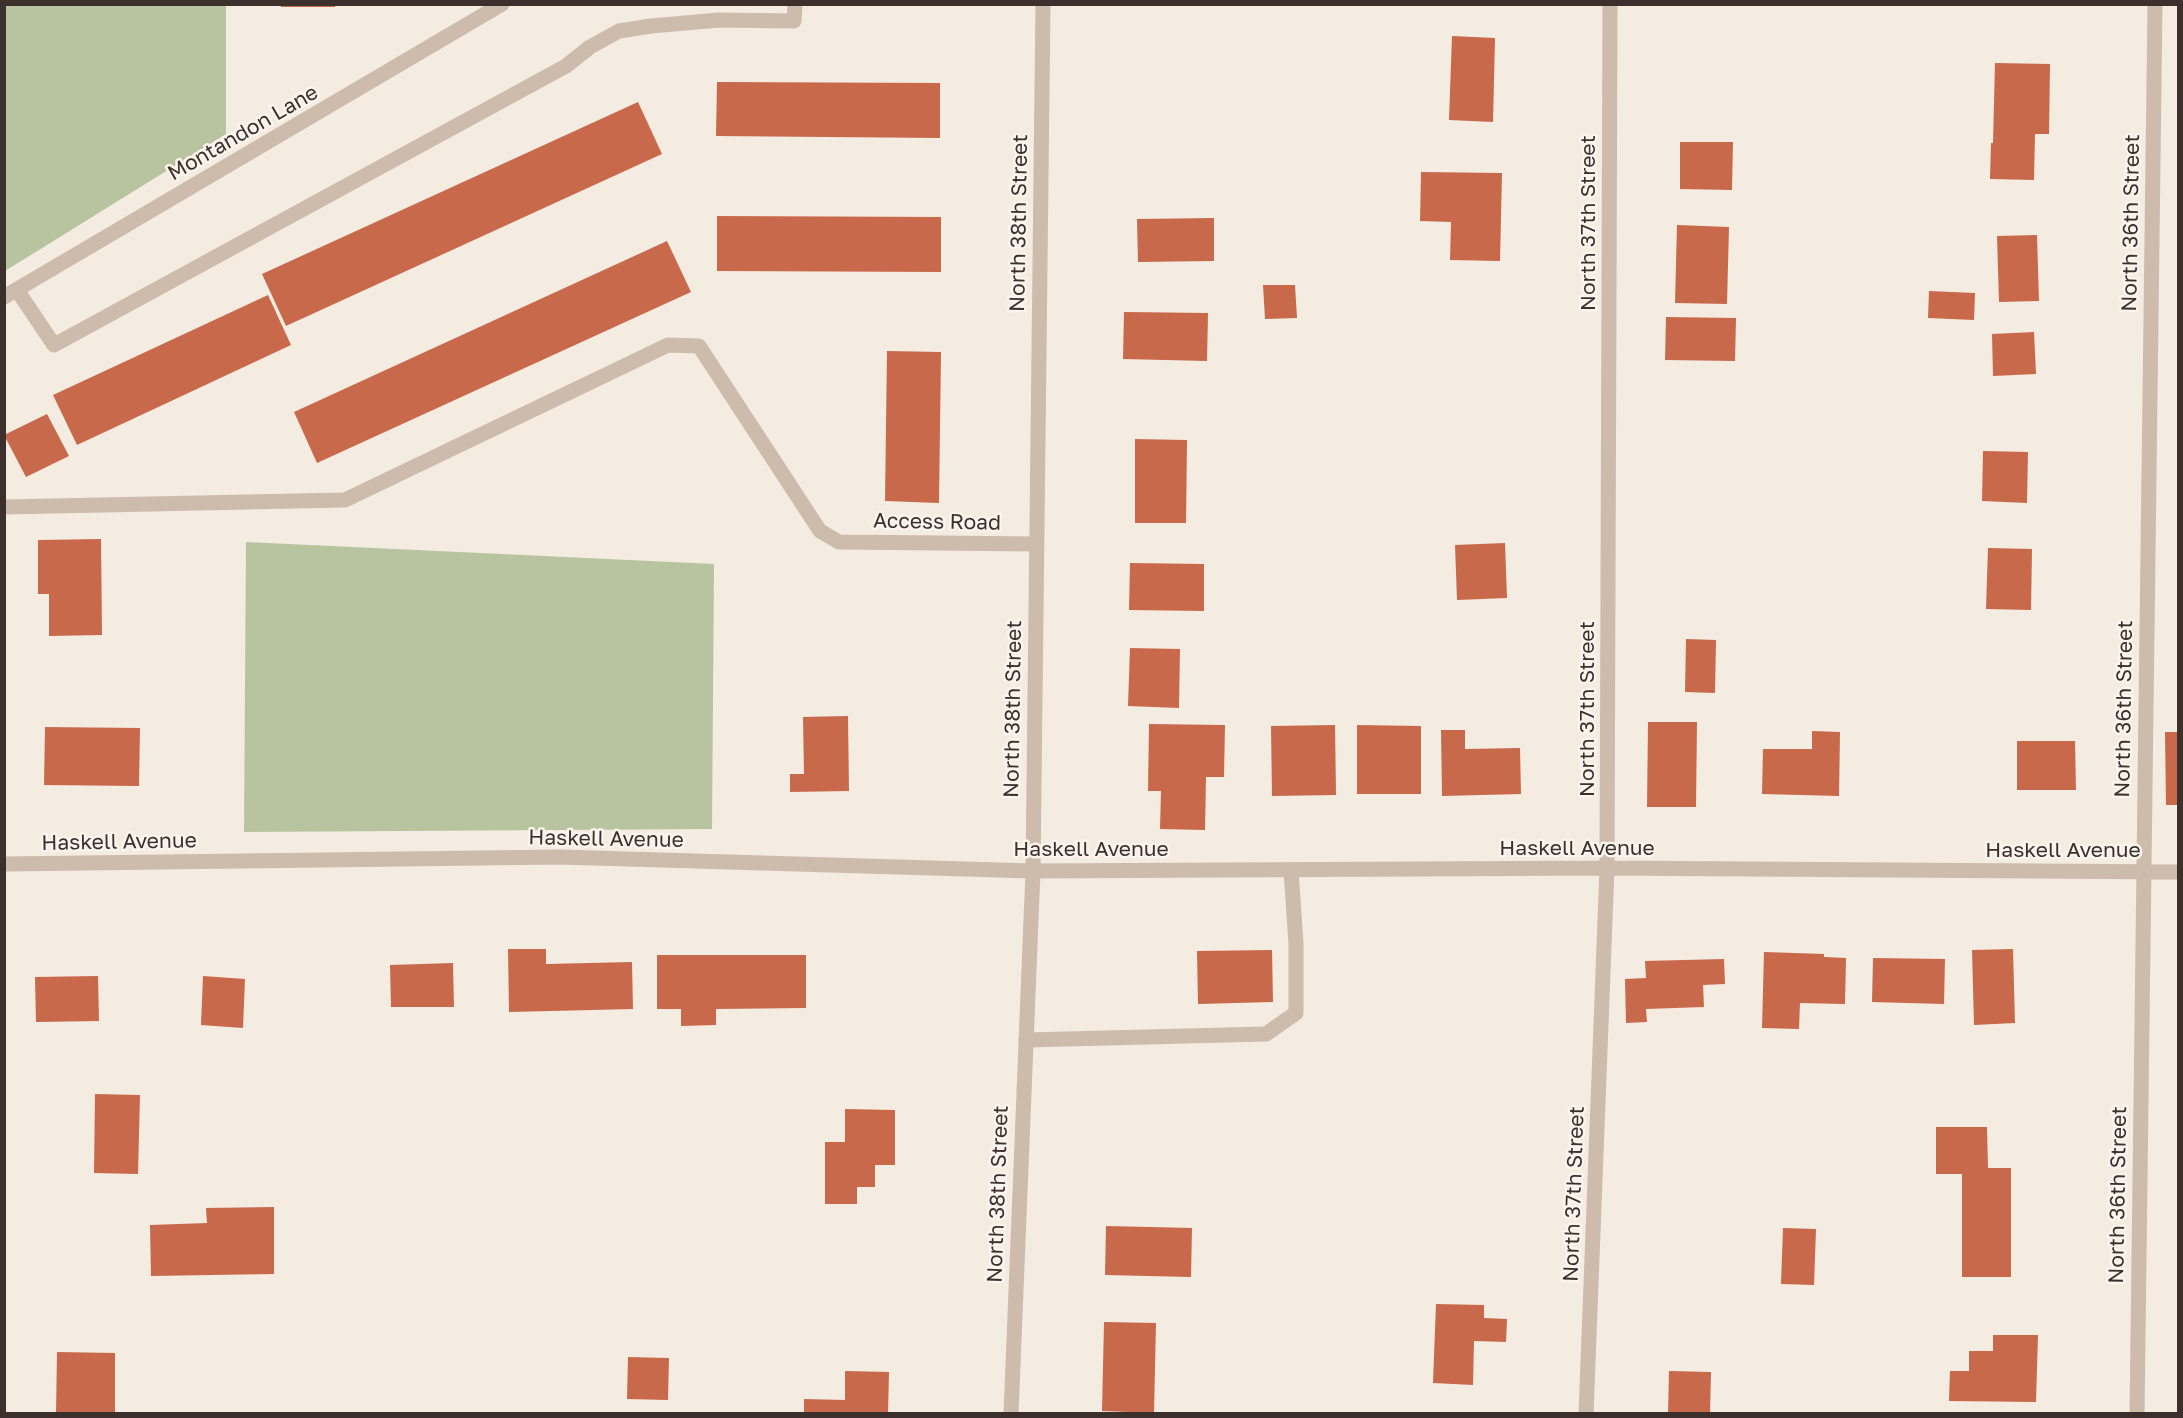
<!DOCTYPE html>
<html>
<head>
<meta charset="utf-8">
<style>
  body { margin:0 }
  #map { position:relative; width:2183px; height:1418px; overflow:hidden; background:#f4ebe1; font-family:"Golos Text",sans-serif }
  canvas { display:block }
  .frame { position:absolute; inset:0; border:6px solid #3b302b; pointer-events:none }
</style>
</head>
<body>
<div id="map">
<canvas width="2183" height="1418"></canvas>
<div class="frame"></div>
</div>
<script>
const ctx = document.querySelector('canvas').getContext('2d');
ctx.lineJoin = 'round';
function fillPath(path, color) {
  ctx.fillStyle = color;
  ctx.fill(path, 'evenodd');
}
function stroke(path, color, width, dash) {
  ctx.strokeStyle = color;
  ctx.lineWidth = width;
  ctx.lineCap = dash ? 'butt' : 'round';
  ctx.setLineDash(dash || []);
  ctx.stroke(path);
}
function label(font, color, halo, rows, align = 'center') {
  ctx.font = font + ' "Golos Text",sans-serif';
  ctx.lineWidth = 5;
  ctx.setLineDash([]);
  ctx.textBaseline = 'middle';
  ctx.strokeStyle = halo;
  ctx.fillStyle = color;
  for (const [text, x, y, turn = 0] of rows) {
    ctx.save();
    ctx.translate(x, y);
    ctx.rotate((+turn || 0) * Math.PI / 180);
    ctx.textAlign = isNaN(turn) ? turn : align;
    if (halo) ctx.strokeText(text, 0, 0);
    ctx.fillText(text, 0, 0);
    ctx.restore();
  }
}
fillPath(new Path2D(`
  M 5,4 L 226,5 L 226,134 L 5,271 Z
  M 246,542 L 714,564 L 712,829 L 244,832 Z`), '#b8c4a0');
fillPath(new Path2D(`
  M 281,4 L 335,4 L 335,7 L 281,7 Z
  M 1452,36 L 1495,38 L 1493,122 L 1449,120 Z
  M 1995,63 L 2050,64 L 2049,134 L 2035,134 L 2034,180 L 1990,179 L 1991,143 L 1993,143 Z
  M 717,82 L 940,83 L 940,138 L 716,136 Z
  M 638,102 L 662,154 L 286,326 L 262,274 Z
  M 1680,142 L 1733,142 L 1732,190 L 1680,189 Z
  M 1421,172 L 1502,173 L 1500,261 L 1450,260 L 1451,222 L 1420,221 Z
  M 717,216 L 941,217 L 941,272 L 717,271 Z
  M 1214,218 L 1214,261 L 1138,262 L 1137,219 Z
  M 1677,225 L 1729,227 L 1727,304 L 1675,303 Z
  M 2037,235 L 2039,301 L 1999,302 L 1997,236 Z
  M 667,241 L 691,292 L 317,463 L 294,412 Z
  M 1263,285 L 1295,285 L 1297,318 L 1265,319 Z
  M 1929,291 L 1975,293 L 1974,320 L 1928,318 Z
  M 268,295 L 291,345 L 77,445 L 53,395 Z
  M 1124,312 L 1208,313 L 1207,361 L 1123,359 Z
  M 1666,317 L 1736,318 L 1735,361 L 1665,360 Z
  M 2034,332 L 2036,374 L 1993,376 L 1992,334 Z
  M 887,351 L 941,352 L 939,503 L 885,501 Z
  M 47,414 L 69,456 L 26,477 L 4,435 Z
  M 1135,439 L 1187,440 L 1186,523 L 1135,523 Z
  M 1983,451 L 2028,452 L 2027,503 L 1982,501 Z
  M 101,539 L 102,635 L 49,636 L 49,594 L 38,594 L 38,540 Z
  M 1505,543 L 1507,598 L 1457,600 L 1455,545 Z
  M 1988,548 L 2032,549 L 2031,610 L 1986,609 Z
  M 1130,563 L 1204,564 L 1204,611 L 1129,610 Z
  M 1686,639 L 1716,640 L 1715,693 L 1685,692 Z
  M 1130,648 L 1180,649 L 1179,708 L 1128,706 Z
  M 848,716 L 849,791 L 790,792 L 790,774 L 804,774 L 803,717 Z
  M 1648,722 L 1697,722 L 1696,807 L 1647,807 Z
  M 1149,724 L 1225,725 L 1224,777 L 1206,777 L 1205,830 L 1160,829 L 1161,791 L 1148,791 Z
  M 1335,725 L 1336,795 L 1272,796 L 1271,726 Z
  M 1357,725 L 1421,726 L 1421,794 L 1357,794 Z
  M 45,727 L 140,728 L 139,786 L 44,785 Z
  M 1441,730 L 1465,730 L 1465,749 L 1520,748 L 1521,794 L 1442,796 Z
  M 1812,731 L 1840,732 L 1839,796 L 1762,794 L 1763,749 L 1812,749 Z
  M 2165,732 L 2178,732 L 2178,805 L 2166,805 Z
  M 2017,741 L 2075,741 L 2076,790 L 2017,790 Z
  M 508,949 L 546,949 L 546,964 L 632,962 L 633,1009 L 509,1012 Z
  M 2013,949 L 2015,1023 L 1974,1025 L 1972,950 Z
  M 1272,950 L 1273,1002 L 1198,1004 L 1197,951 Z
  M 1764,952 L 1824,954 L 1824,957 L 1846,958 L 1845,1004 L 1800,1003 L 1799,1029 L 1762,1028 Z
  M 657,955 L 806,955 L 806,1008 L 716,1009 L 716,1025 L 681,1026 L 681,1009 L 657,1009 Z
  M 1873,958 L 1945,959 L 1944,1004 L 1872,1002 Z
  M 1724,959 L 1725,984 L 1703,985 L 1704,1007 L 1646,1009 L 1647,1022 L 1626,1023 L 1625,979 L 1646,978 L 1645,961 Z
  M 453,963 L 454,1007 L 391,1007 L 390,965 Z
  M 98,976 L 99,1021 L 36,1022 L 35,977 Z
  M 203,976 L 245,979 L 243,1028 L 201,1025 Z
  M 95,1094 L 140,1095 L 138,1174 L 94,1173 Z
  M 845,1109 L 895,1110 L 895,1165 L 875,1165 L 875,1187 L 857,1187 L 857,1204 L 825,1204 L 825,1142 L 845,1142 Z
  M 1936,1127 L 1987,1127 L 1988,1168 L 2011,1168 L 2011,1277 L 1962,1277 L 1962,1174 L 1936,1174 Z
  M 274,1207 L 274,1274 L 151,1276 L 150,1225 L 207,1223 L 206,1208 Z
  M 1106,1226 L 1192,1228 L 1191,1277 L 1105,1275 Z
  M 1783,1228 L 1816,1229 L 1814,1285 L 1781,1284 Z
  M 1436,1304 L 1484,1305 L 1484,1318 L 1507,1319 L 1506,1342 L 1474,1341 L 1473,1385 L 1433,1383 Z
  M 1104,1322 L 1156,1323 L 1154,1413 L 1102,1411 Z
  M 1993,1335 L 2038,1335 L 2036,1402 L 1949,1401 L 1950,1371 L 1969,1371 L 1969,1351 L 1993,1351 Z
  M 57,1352 L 115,1353 L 115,1414 L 56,1414 Z
  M 628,1357 L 669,1358 L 668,1400 L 627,1399 Z
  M 845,1371 L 889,1372 L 888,1414 L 804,1414 L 804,1399 L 845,1400 Z
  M 1669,1371 L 1711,1372 L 1710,1414 L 1668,1414 Z`), '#c8694b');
stroke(new Path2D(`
  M 17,290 L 54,345 L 566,66 L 590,47 L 619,31 L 651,26 L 719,20 L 794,21 L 795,4
  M 4,507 L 345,500 L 668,345 L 699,346 L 820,531 L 839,542 L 1036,544
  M 1026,1040 L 1266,1034 L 1296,1013 L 1296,944 L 1291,870`), '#cdbbac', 15);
stroke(new Path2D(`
  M 4,297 L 502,4
  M 4,864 L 560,857 L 1033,871 L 1607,868 L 2178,872
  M 1586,1414 L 1607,868 L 1610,4
  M 2137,1414 L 2155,4`), '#cdbbac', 15);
stroke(new Path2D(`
  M 1011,1414 L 1033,871 L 1043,4`), '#cdbbac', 15);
label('21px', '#3b302b', '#fbf5ee', [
  ["Montandon Lane",243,133,-30],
  ["North 38th Street",1019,223,-89],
  ["North 37th Street",1588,223,-90],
  ["North 36th Street",2131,223,-89],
  ["Access Road",937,522,1],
  ["North 38th Street",1013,709,-89],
  ["North 37th Street",1587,709,-90],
  ["North 36th Street",2124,709,-89],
  ["Haskell Avenue",606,839,1],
  ["Haskell Avenue",119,842,-1],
  ["Haskell Avenue",1577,848],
  ["Haskell Avenue",1091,849],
  ["Haskell Avenue",2063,850],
  ["North 38th Street",998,1194,-88],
  ["North 37th Street",1574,1194,-88],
  ["North 36th Street",2118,1195,-89]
]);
</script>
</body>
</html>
